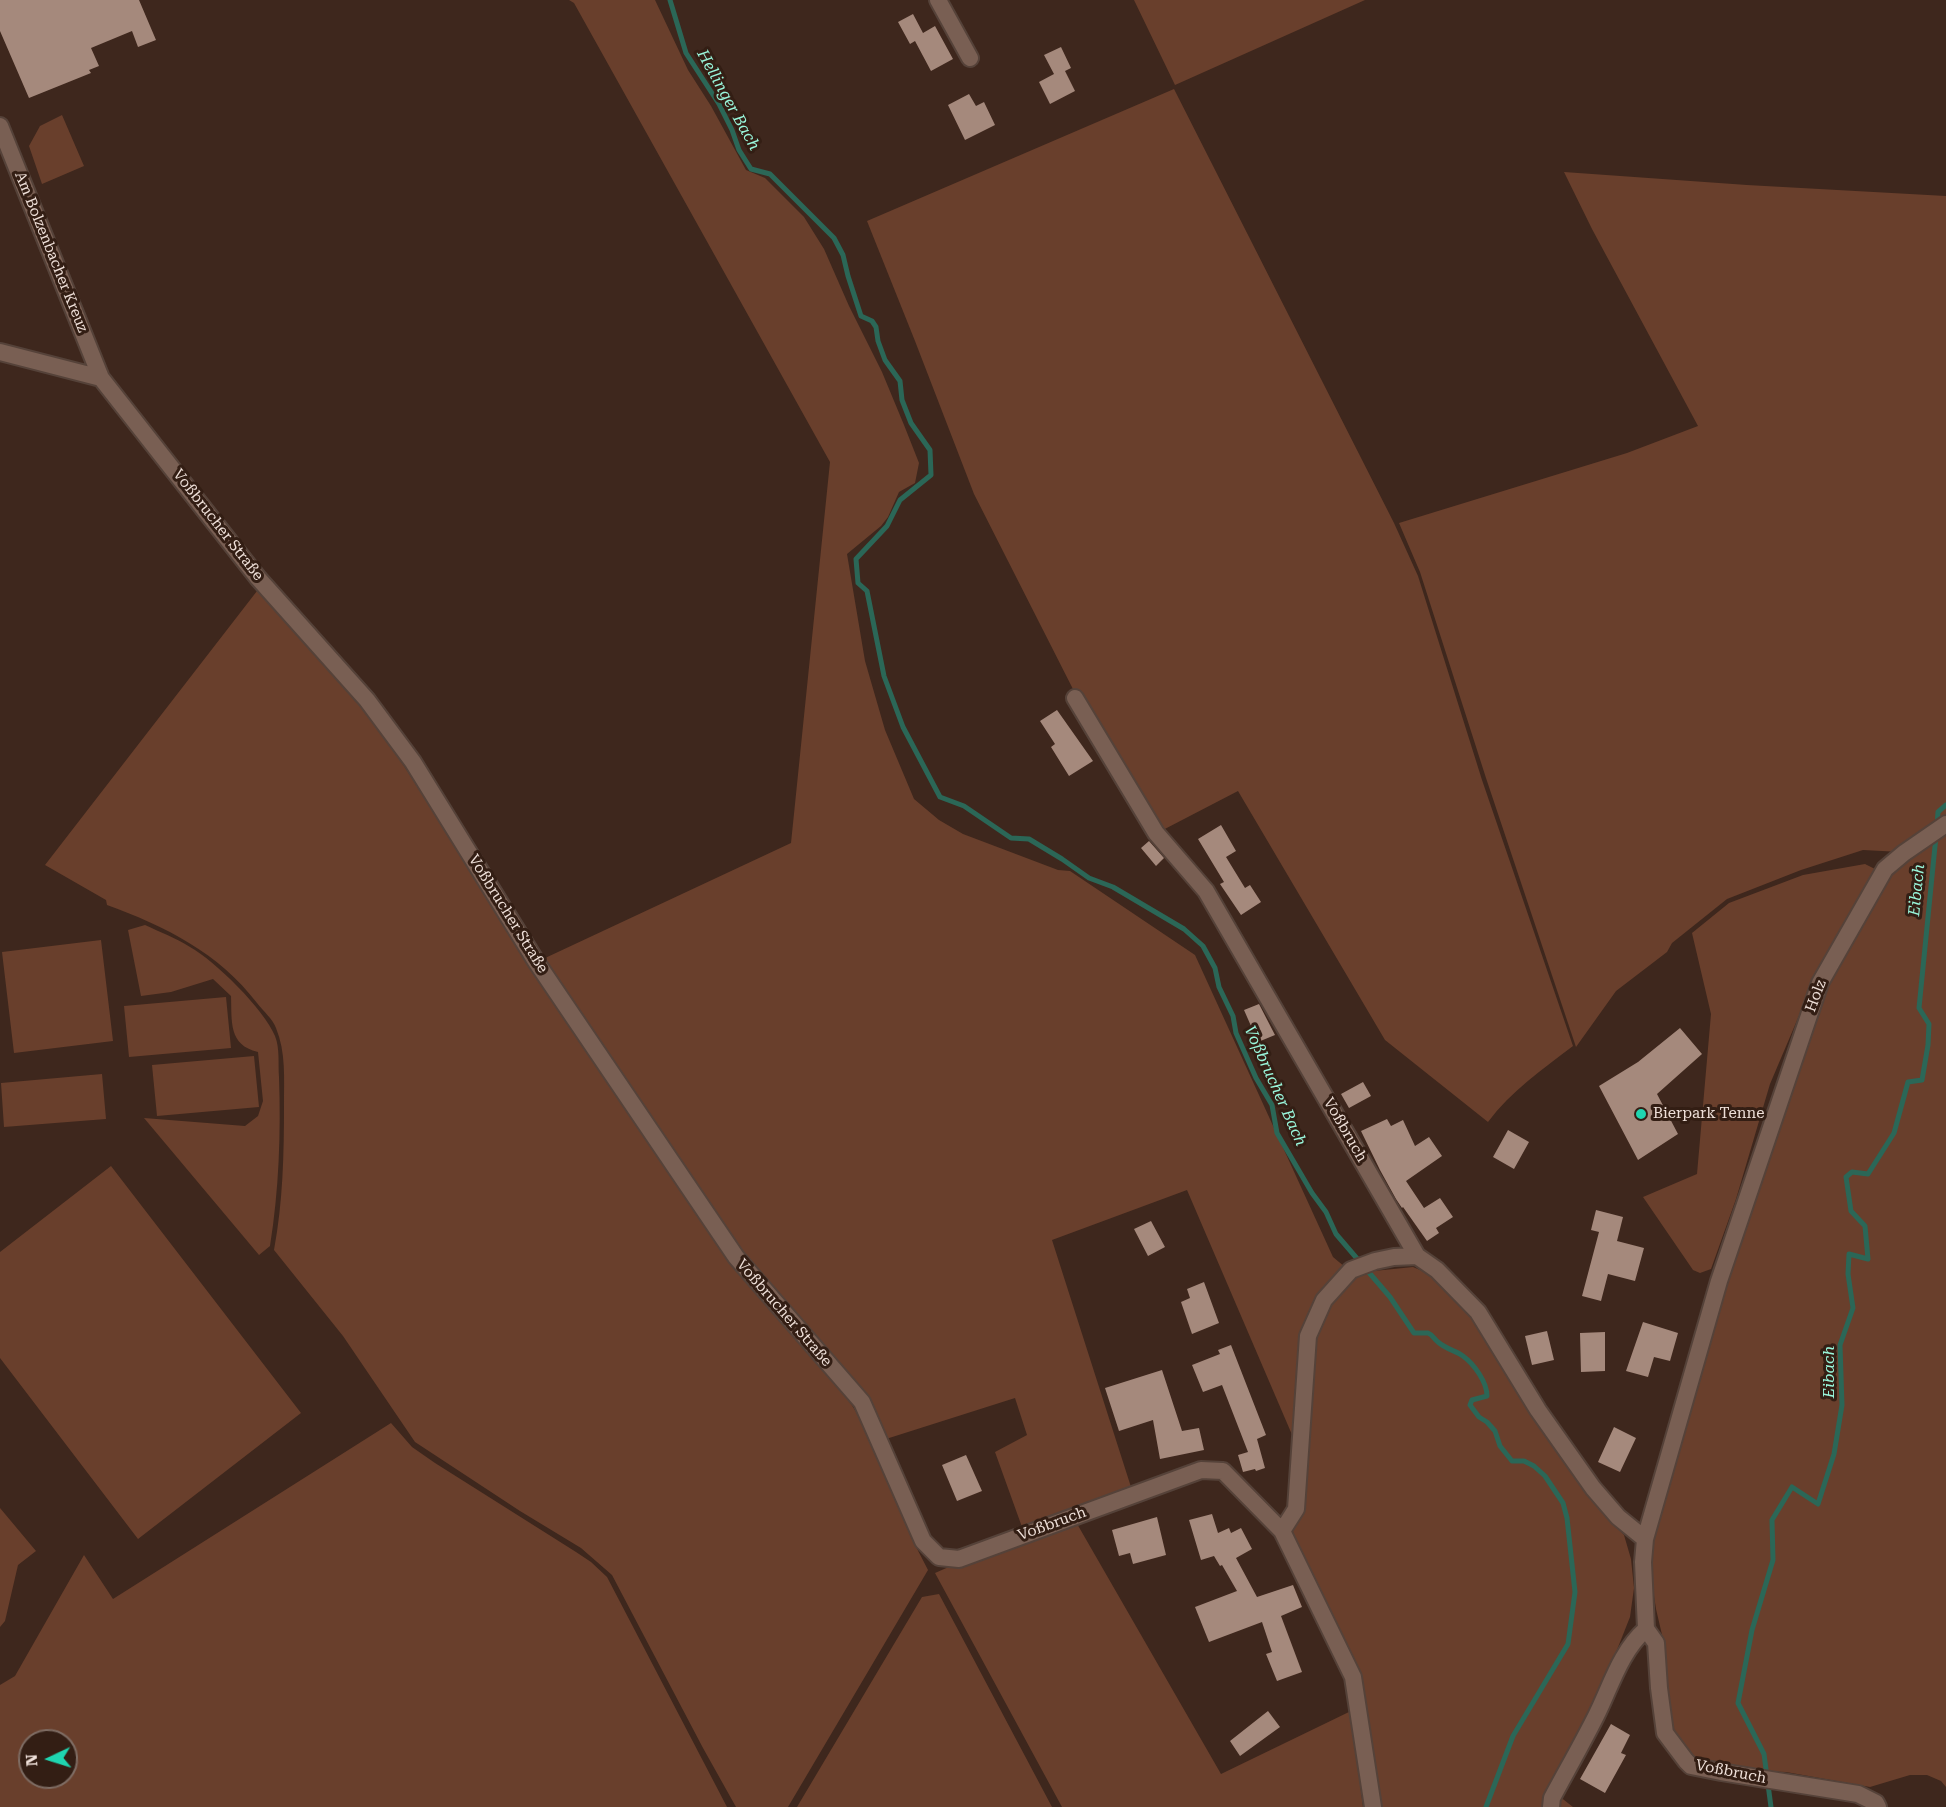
<!DOCTYPE html>
<html>
<head>
<meta charset="utf-8">
<style>
  body { margin:0 }
  #map { position:relative; width:1946px; height:1807px; overflow:hidden; background:#3e271d; font-family:"Roboto Serif",serif }
  canvas { display:block }
  .north { position:absolute; left:18px; top:1729px; width:60px; height:60px; box-sizing:border-box; background:#331e14; border:2px solid #7e6c63; border-radius:50%; rotate:266deg; font-size:16px; font-weight:700; line-height:24px; text-align:center; color:#efe0d9 }
  .north::after { content:''; display:block; margin:auto; width:21px; height:27px; background:#1fd5b0; clip-path:polygon(50% 0,100% 100%,50% 72%,0 100%) }
</style>
</head>
<body>
<div id="map">
<canvas width="1946" height="1807"></canvas>
<div class="north">N</div>
</div>
<script>
const ctx = document.querySelector('canvas').getContext('2d');
ctx.lineJoin = 'round';
function fillPath(path, color) {
  ctx.fillStyle = color;
  ctx.fill(path, 'evenodd');
}
function stroke(path, color, width, dash) {
  ctx.strokeStyle = color;
  ctx.lineWidth = width;
  ctx.lineCap = dash ? 'butt' : 'round';
  ctx.setLineDash(dash || []);
  ctx.stroke(path);
}
function label(font, color, halo, rows, align = 'center') {
  ctx.font = font + ' "Roboto Serif",serif';
  ctx.lineWidth = 6;
  ctx.setLineDash([]);
  ctx.textBaseline = 'middle';
  ctx.strokeStyle = halo;
  ctx.fillStyle = color;
  for (const [text, x, y, turn = 0] of rows) {
    ctx.save();
    ctx.translate(x, y);
    ctx.rotate((+turn || 0) * Math.PI / 180);
    ctx.textAlign = isNaN(turn) ? turn : align;
    if (halo) ctx.strokeText(text, 0, 0);
    ctx.fillText(text, 0, 0);
    ctx.restore();
  }
}
fillPath(new Path2D(`
  M 569,0 L 655,0 L 688,70 L 711,106 L 746,170 L 765,178 L 804,217 L 824,249 L 849,306 L 882,372 L 904,425 L 919,463 L 915,483 L 899,492 L 888,517 L 881,526 L 847,554 L 865,661 L 885,730 L 914,799 L 939,820 L 963,834 L 1058,870 L 1070,871 L 1195,955 L 1333,1257 L 1345,1267 C 1338,1273 1330,1279 1325,1286 C 1292,1329 1296,1386 1293,1437 L 1187,1190 L 1052,1240 L 1131,1487 L 1022,1527 L 995,1452 L 1027,1435 L 1015,1398 L 886,1439 L 735,1245 L 543,959 L 791,843 L 830,462 L 574,3 Z
  M 1134,0 L 1365,0 L 1175,85 Z
  M 1174,89 L 1394,523 L 1418,576 L 1482,780 L 1573,1046 C 1543,1069 1511,1091 1488,1122 L 1385,1040 L 1238,791 L 1159,832 L 1077,697 L 974,494 L 915,341 L 867,221 Z
  M 62,115 L 84,166 L 42,184 L 29,146 L 40,126 Z
  M 1564,172 L 1747,185 L 1946,196 L 1946,819 L 1901,852 L 1863,850 L 1801,870 L 1727,899 L 1672,943 L 1667,952 L 1616,991 L 1576,1047 L 1486,778 L 1420,572 L 1399,523 L 1627,453 L 1698,426 L 1592,229 Z
  M 257,591 L 267,594 L 356,700 L 383,734 L 425,798 L 543,985 L 714,1240 L 751,1287 L 844,1393 L 860,1418 L 911,1537 L 928,1570 L 788,1807 L 736,1807 L 703,1748 L 612,1575 L 581,1548 L 520,1511 L 415,1442 L 343,1336 L 274,1250 C 283,1202 284,1154 284,1105 C 284,1079 286,1052 276,1028 C 273,1019 263,1011 257,1003 C 219,953 165,926 107,905 L 106,900 L 45,865 Z
  M 1946,831 L 1946,1787 L 1941,1781 L 1927,1775 L 1910,1775 L 1870,1787 L 1786,1772 L 1723,1770 L 1707,1766 L 1687,1753 L 1672,1731 L 1663,1639 L 1656,1609 L 1649,1562 L 1656,1525 L 1724,1281 L 1822,984 L 1887,871 Z
  M 1865,864 L 1877,870 L 1861,893 L 1815,978 L 1770,1084 L 1736,1199 L 1711,1269 L 1700,1273 L 1693,1270 L 1643,1197 L 1697,1174 L 1711,1014 L 1692,933 L 1729,903 L 1803,875 Z
  M 145,925 C 160,932 176,938 190,947 C 215,961 264,1009 275,1036 C 280,1048 278,1064 279,1077 C 281,1133 279,1190 270,1246 L 259,1255 L 144,1118 L 245,1126 L 258,1116 L 263,1101 L 258,1052 C 228,1045 232,1021 231,996 L 213,979 L 171,992 L 141,996 L 128,930 Z
  M 101,940 L 113,1041 L 14,1053 L 2,952 Z
  M 226,997 L 231,1048 L 129,1057 L 124,1006 Z
  M 254,1056 L 259,1107 L 157,1116 L 152,1065 Z
  M 102,1074 L 106,1119 L 4,1127 L 1,1083 Z
  M 111,1166 L 301,1413 L 138,1539 L 0,1358 L 0,1252 Z
  M 1413,1267 L 1432,1275 L 1471,1317 L 1610,1519 L 1624,1535 L 1631,1559 L 1634,1588 L 1630,1617 L 1609,1670 L 1550,1789 L 1573,1807 L 1375,1807 L 1356,1678 L 1292,1530 L 1311,1338 L 1337,1287 L 1364,1272 Z
  M 391,1423 L 412,1447 L 435,1463 L 576,1552 L 591,1562 L 607,1577 L 727,1807 L 0,1807 L 0,1685 L 15,1676 L 84,1555 L 113,1599 ZM 30,1741 L 66,1741 L 66,1777 L 30,1777 Z
  M 0,1508 L 36,1551 L 18,1565 L 5,1621 L 0,1627 Z
  M 1076,1522 L 1221,1774 L 1351,1711 L 1363,1807 L 1062,1807 L 935,1573 L 960,1562 Z
  M 939,1594 L 1052,1807 L 797,1807 L 922,1597 Z`), '#693f2c');
stroke(new Path2D(`
  M 670,0 L 686,53 L 719,104 L 732,130 L 739,150 L 751,169 L 770,174 L 834,238 L 843,255 L 848,276 L 861,316 L 872,321 L 876,327 L 878,341 L 885,360 L 900,381 L 902,400 L 911,423 L 930,450 L 931,475 L 900,500 L 887,526 L 856,559 L 858,583 L 867,591 L 884,676 L 903,727 L 940,797 L 964,806 L 1011,838 L 1029,839 L 1062,859 L 1089,878 L 1113,887 L 1184,929 L 1203,946 L 1215,968 L 1219,987 L 1233,1016 L 1236,1033 L 1256,1078 L 1272,1105 L 1277,1133 L 1312,1193 L 1326,1212 L 1336,1234 L 1390,1297 L 1414,1333 L 1428,1333 C 1433,1335 1434,1339 1438,1342 C 1446,1349 1456,1351 1463,1356 C 1474,1364 1487,1382 1487,1396 L 1472,1400 L 1470,1405 L 1479,1417 L 1487,1422 L 1495,1431 L 1500,1446 L 1512,1461 L 1524,1461 L 1534,1466 L 1545,1476 L 1563,1503 L 1567,1518 L 1575,1592 L 1568,1644 L 1513,1736 L 1486,1807
  M 1937,827 L 1938,812 L 1946,805
  M 1771,1807 L 1764,1754 L 1738,1703 L 1752,1630 L 1773,1560 L 1772,1520 L 1792,1487 L 1818,1504 L 1834,1454 L 1842,1405 L 1840,1345 L 1853,1308 L 1848,1274 L 1849,1254 L 1868,1259 L 1865,1226 L 1851,1211 L 1846,1177 L 1852,1172 L 1868,1174 L 1894,1133 L 1908,1082 L 1922,1080 L 1928,1045 L 1929,1024 L 1919,1008 L 1936,836`), '#2b6757', 5);
fillPath(new Path2D(`
  M 0,0 L 139,0 L 156,40 L 138,47 L 132,31 L 91,48 L 99,66 L 89,70 L 91,73 L 29,98 L 0,31 Z
  M 913,14 L 923,33 L 935,26 L 953,59 L 931,71 L 915,41 L 910,44 L 898,22 Z
  M 1061,47 L 1071,68 L 1065,71 L 1075,91 L 1050,104 L 1039,82 L 1054,74 L 1044,55 Z
  M 969,94 L 976,106 L 984,102 L 995,125 L 965,140 L 948,105 Z
  M 1057,710 L 1093,761 L 1069,776 L 1051,747 L 1055,744 L 1040,721 Z
  M 1221,825 L 1236,851 L 1226,857 L 1245,888 L 1250,885 L 1261,902 L 1241,915 L 1220,884 L 1224,882 L 1198,839 Z
  M 1149,841 L 1164,858 L 1156,866 L 1141,848 Z
  M 1259,1004 L 1275,1035 L 1258,1042 L 1244,1010 Z
  M 1680,1028 L 1702,1054 L 1657,1094 L 1678,1134 L 1638,1160 L 1599,1086 L 1638,1062 Z
  M 1363,1082 L 1371,1096 L 1349,1108 L 1341,1094 Z
  M 1387,1119 L 1391,1126 L 1403,1120 L 1415,1146 L 1429,1137 L 1442,1156 L 1406,1181 L 1424,1208 L 1440,1198 L 1453,1217 L 1436,1228 L 1439,1233 L 1427,1241 L 1403,1207 L 1402,1208 L 1396,1199 L 1380,1170 L 1361,1131 Z
  M 1508,1130 L 1529,1142 L 1514,1169 L 1493,1157 Z
  M 1596,1210 L 1623,1217 L 1617,1241 L 1644,1248 L 1635,1281 L 1608,1274 L 1601,1301 L 1582,1296 L 1599,1232 L 1591,1230 Z
  M 1151,1221 L 1165,1247 L 1148,1256 L 1134,1229 Z
  M 1204,1282 L 1219,1323 L 1192,1334 L 1181,1302 L 1190,1298 L 1187,1289 Z
  M 1643,1322 L 1678,1333 L 1670,1361 L 1654,1357 L 1648,1377 L 1626,1371 Z
  M 1547,1331 L 1554,1360 L 1532,1365 L 1525,1336 Z
  M 1605,1332 L 1605,1371 L 1581,1372 L 1580,1333 Z
  M 1231,1345 L 1266,1435 L 1257,1439 L 1265,1468 L 1256,1471 L 1255,1469 L 1243,1472 L 1238,1455 L 1248,1452 L 1222,1385 L 1203,1392 L 1192,1365 L 1220,1354 L 1218,1350 Z
  M 1162,1370 L 1182,1431 L 1199,1428 L 1204,1450 L 1160,1459 L 1153,1420 L 1119,1431 L 1105,1388 Z
  M 1614,1427 L 1636,1438 L 1620,1472 L 1598,1462 Z
  M 966,1455 L 982,1491 L 957,1501 L 942,1465 Z
  M 1212,1514 L 1218,1533 L 1229,1528 L 1231,1533 L 1241,1528 L 1252,1549 L 1236,1558 L 1257,1597 L 1293,1585 L 1302,1607 L 1281,1616 L 1302,1672 L 1277,1681 L 1266,1654 L 1272,1652 L 1262,1622 L 1209,1642 L 1195,1607 L 1237,1591 L 1222,1565 L 1220,1566 L 1214,1556 L 1201,1560 L 1189,1520 Z
  M 1157,1517 L 1166,1555 L 1133,1564 L 1130,1553 L 1119,1556 L 1112,1530 Z
  M 1268,1711 L 1280,1727 L 1240,1756 L 1230,1741 Z
  M 1611,1724 L 1630,1735 L 1621,1753 L 1626,1755 L 1605,1793 L 1580,1779 Z`), '#a5897c');
const minor = new Path2D(`
  M 938,0 L 970,58
  M 0,126 L 101,378 L 258,578 L 367,700 L 413,762 L 537,963 L 736,1257 L 862,1402 L 923,1541 L 939,1557 L 959,1559 L 1201,1470 L 1223,1471 L 1282,1531 L 1353,1677 L 1373,1807
  M 0,352 L 101,378
  M 1075,698 L 1156,833 L 1206,891 L 1417,1256 L 1437,1270 L 1478,1312 L 1538,1410 L 1593,1488 L 1618,1517 L 1645,1539
  M 1282,1531 L 1296,1509 L 1308,1336 L 1324,1300 L 1351,1270 L 1375,1261 L 1394,1257 L 1417,1256
  M 1551,1807 L 1552,1798 C 1567,1770 1582,1744 1596,1716 C 1611,1686 1620,1652 1646,1629
  M 1878,1807 L 1876,1803 L 1858,1794 L 1721,1772 L 1691,1766 L 1686,1761 L 1665,1733 L 1659,1688 L 1656,1643 L 1646,1629 L 1643,1562 L 1645,1539 L 1719,1281 L 1820,983 L 1885,869 L 1904,853 L 1946,824`);
stroke(minor, '#554239', 20);
stroke(minor, '#795f53', 16);
for (const [x, y, r, color] of [
  [1641,1114,6,"#1fd5b0"]
]) {
  const dot = new Path2D();
  dot.arc(x, y, r, 0, 2 * Math.PI);
  ctx.fillStyle = color;
  ctx.fill(dot);
  stroke(dot, '#331e14', 2);
}
label('15px', '#efe0d9', '#331e14', [
  ["Am Bolzenbacher Kreuz",51,252,68],
  ["Voßbrucher Straße",218,525,52],
  ["Voßbrucher Straße",508,914,58],
  ["Holz",1816,996,-69],
  ["Voßbruch",1345,1130,60],
  ["Voßbrucher Straße",784,1313,49],
  ["Voßbruch",1052,1524,-20],
  ["Voßbruch",1731,1772,11]
]);
label('15px', '#efe0d9', '#331e14', [
  ["Bierpark Tenne",1653,1114]
], 'left');
label('italic 16px', '#9af7dc', '#331e14', [
  ["Hellinger Bach",728,100,61],
  ["Eibach",1917,890,-84],
  ["Voßbrucher Bach",1275,1086,66],
  ["Eibach",1829,1372,-90]
]);
</script>
</body>
</html>
